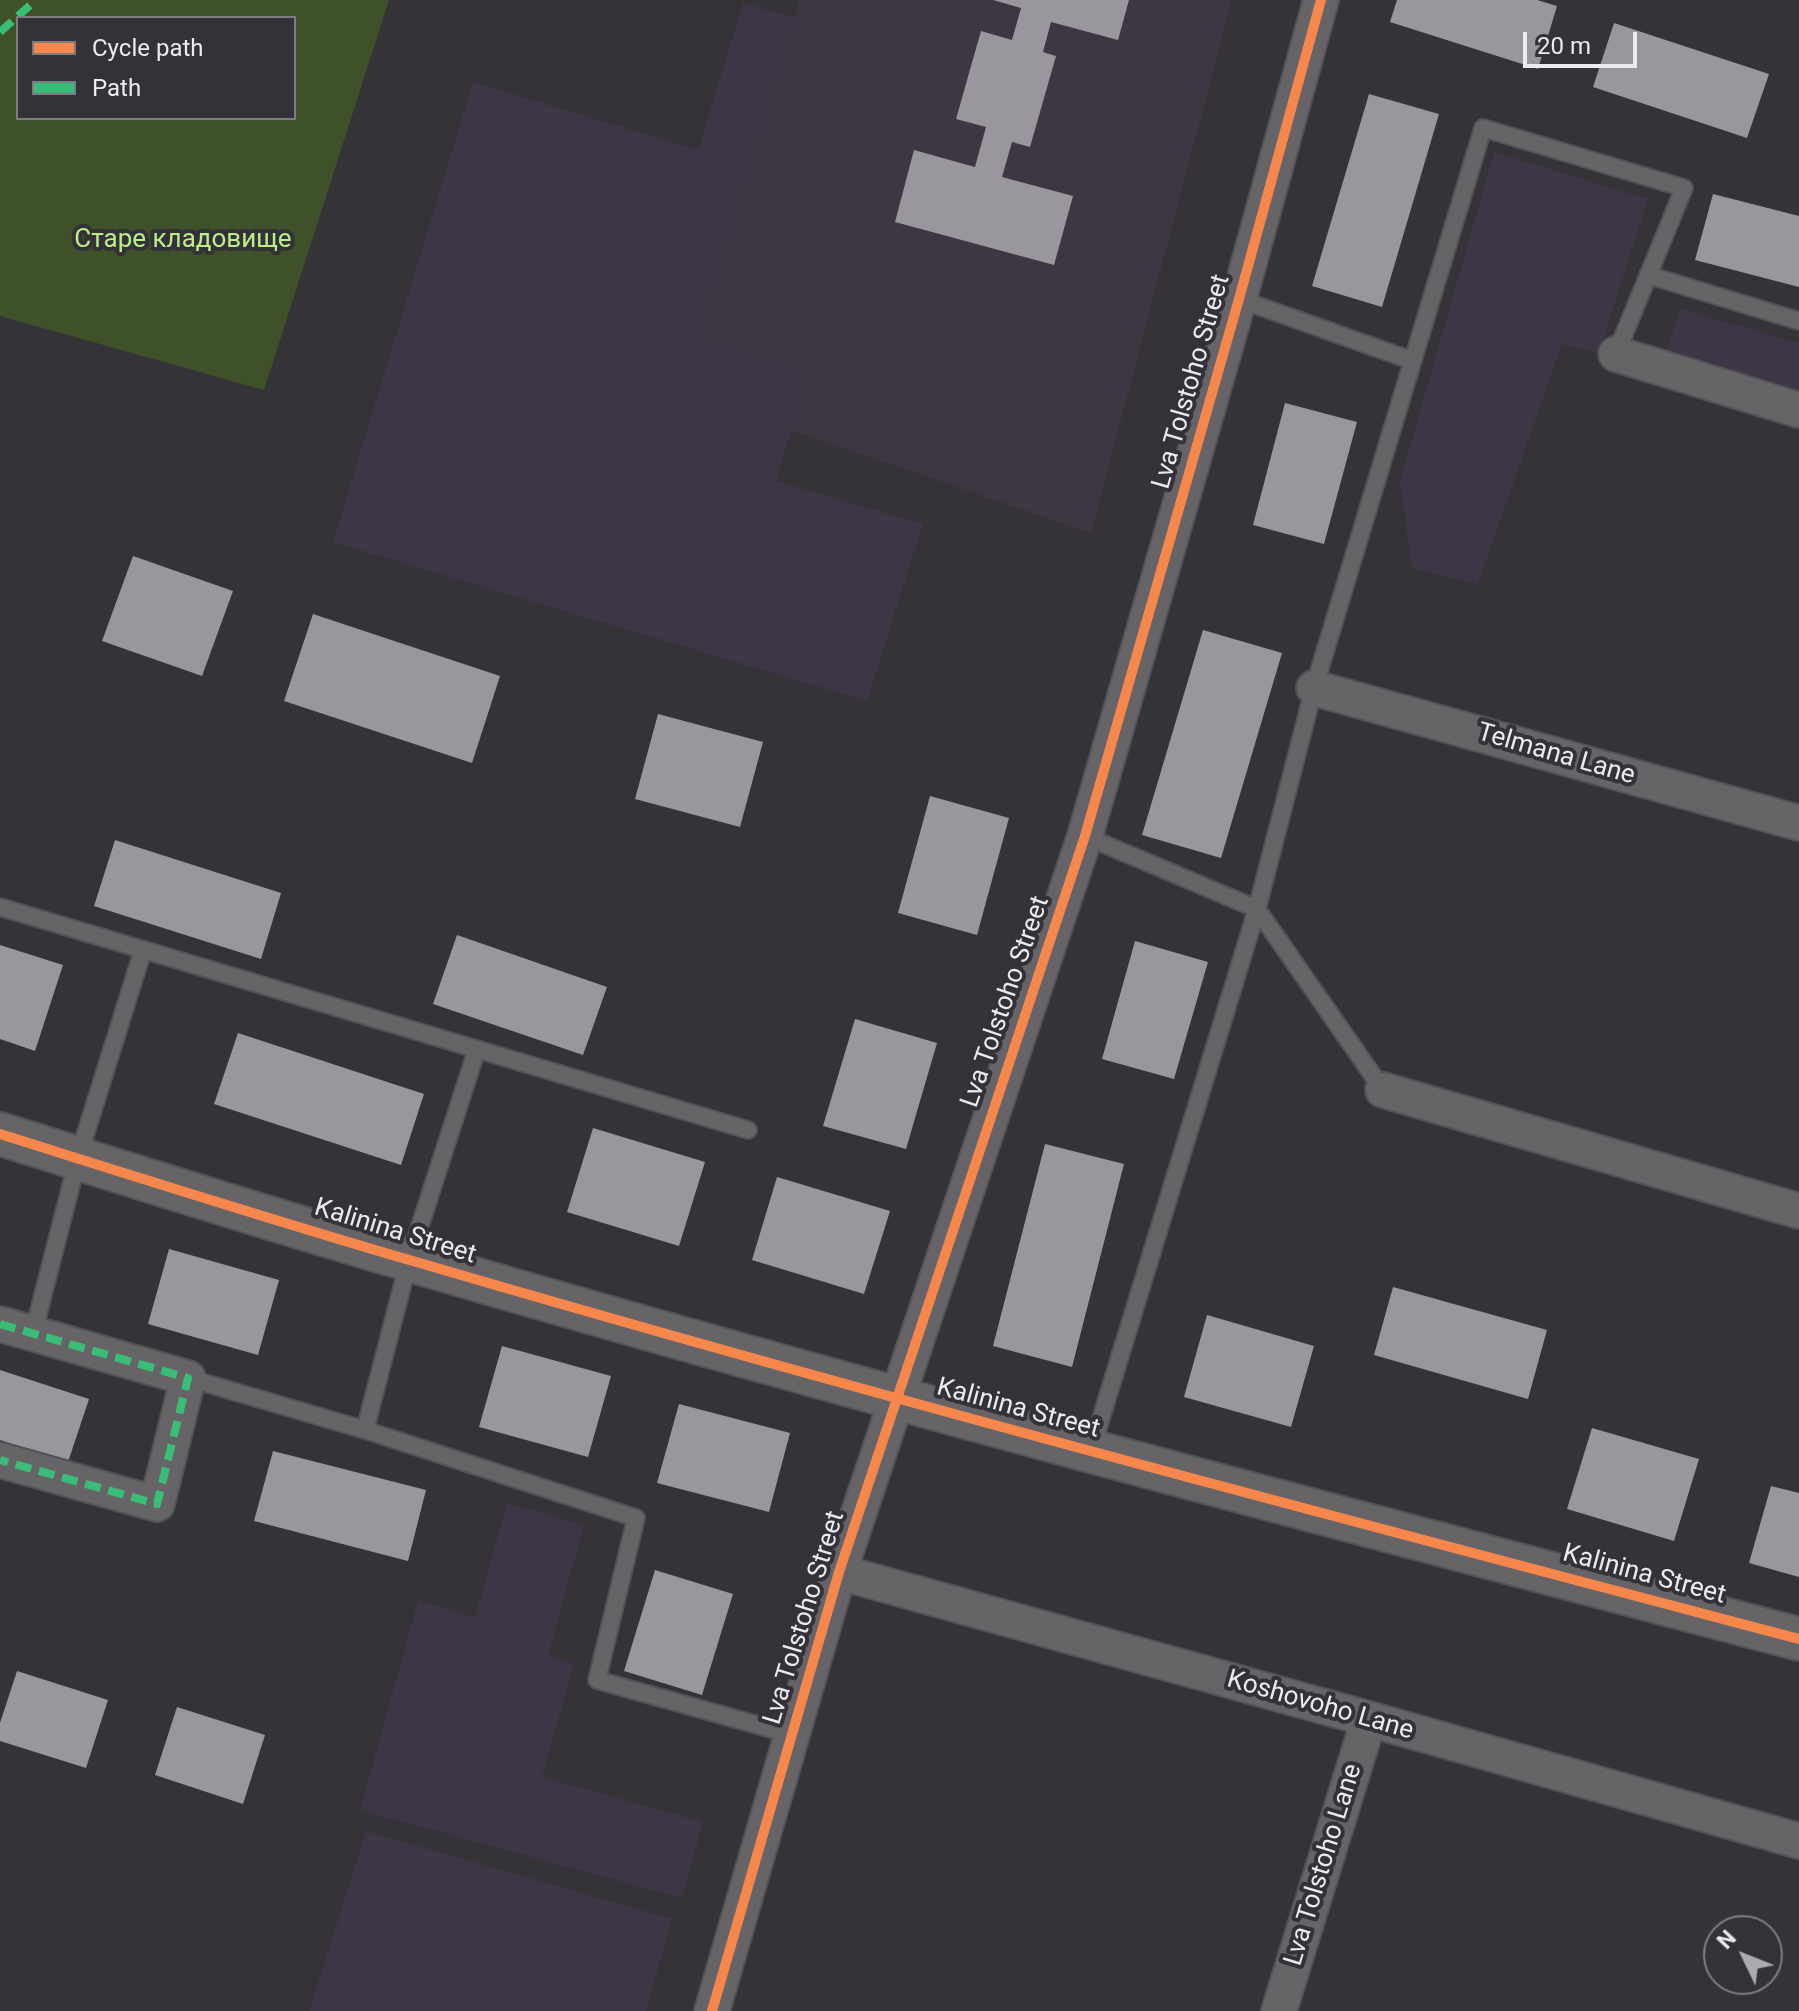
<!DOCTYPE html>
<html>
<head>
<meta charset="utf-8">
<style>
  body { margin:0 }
  #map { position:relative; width:1799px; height:2011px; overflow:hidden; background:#353337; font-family:Roboto,sans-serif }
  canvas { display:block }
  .legend { position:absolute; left:16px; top:16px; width:280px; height:104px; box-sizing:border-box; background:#353139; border:2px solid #7f7b82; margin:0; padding:10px 14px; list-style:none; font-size:24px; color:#edeaef }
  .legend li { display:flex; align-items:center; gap:16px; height:40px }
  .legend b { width:40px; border:2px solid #7f7b82 }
  .north { position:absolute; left:1703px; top:1915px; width:80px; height:80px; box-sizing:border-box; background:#353139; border:2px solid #7f7b82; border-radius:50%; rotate:313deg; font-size:22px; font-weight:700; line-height:32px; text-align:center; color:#edeaef }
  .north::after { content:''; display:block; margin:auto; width:28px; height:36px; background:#adaaaf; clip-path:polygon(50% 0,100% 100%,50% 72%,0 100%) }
  .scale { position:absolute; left:1523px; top:32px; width:114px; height:36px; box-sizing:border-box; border:4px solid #edeaef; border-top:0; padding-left:10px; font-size:24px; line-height:28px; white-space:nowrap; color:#edeaef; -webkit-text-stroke:6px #353139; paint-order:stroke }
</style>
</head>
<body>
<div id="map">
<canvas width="1799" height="2011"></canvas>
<ul class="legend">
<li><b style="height:10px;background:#f5874c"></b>Cycle path</li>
<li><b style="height:10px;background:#3abd76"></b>Path</li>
</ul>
<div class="north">N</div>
<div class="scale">20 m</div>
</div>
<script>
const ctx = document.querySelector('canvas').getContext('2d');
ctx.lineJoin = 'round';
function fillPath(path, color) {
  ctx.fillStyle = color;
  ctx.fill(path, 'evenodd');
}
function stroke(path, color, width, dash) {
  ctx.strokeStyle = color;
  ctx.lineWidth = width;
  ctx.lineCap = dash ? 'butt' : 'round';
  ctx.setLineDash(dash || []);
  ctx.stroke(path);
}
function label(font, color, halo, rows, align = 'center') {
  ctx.font = font + ' Roboto,sans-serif';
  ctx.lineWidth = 8;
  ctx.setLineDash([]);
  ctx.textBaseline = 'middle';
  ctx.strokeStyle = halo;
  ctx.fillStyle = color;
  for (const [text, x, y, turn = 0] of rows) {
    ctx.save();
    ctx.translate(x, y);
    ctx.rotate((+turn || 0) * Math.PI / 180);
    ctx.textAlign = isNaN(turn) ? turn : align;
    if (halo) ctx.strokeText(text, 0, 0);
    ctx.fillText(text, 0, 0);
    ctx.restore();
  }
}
fillPath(new Path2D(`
  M 743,3 L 795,18 L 697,338 L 809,372 L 776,481 L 923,524 L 867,701 L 333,542 L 473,82 L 698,150 Z
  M 1494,152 L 1648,199 L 1599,353 L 1562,344 L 1478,584 L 1412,568 L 1400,481 Z
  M 1680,309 L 1799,343 L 1799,393 L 1666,353 Z
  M 507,1503 L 584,1525 L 548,1656 L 574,1664 L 542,1777 L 703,1822 L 682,1898 L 360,1810 L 418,1601 L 475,1617 Z
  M 366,1831 L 672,1919 L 646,2011 L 309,2011 Z`), '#3c3646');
fillPath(new Path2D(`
  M 800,0 L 1232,0 L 1091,533 L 791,430 L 809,372 L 697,339 Z`), '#3e3643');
fillPath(new Path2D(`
  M 0,0 L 389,0 L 264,390 L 0,316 ZM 18,18 L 294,18 L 294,118 L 18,118 Z`), '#3e5129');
fillPath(new Path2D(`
  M 993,0 L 1129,0 L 1118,40 L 1051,22 L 1043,52 L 1056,56 L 1030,147 L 1012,142 L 1002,177 L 1073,196 L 1054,265 L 895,222 L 914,150 L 975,167 L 986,127 L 956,119 L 981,31 L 1012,40 L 1021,8 Z
  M 1397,0 L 1537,0 L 1557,6 L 1538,69 L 1390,22 Z
  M 1614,23 L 1769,74 L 1747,138 L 1593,87 Z
  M 1369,94 L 1439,114 L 1382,307 L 1312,286 Z
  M 1713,194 L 1799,216 L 1799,287 L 1695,260 Z
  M 1285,403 L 1357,422 L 1324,544 L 1253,525 Z
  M 133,556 L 233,591 L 202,676 L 102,641 Z
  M 313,614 L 500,676 L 472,763 L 284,701 Z
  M 1203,630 L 1282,653 L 1221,858 L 1142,835 Z
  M 658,714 L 763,742 L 740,827 L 635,799 Z
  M 930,796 L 1009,818 L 977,935 L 898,913 Z
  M 115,840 L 281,893 L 261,959 L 94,906 Z
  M 457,935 L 607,987 L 583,1055 L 433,1004 Z
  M 1135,941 L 1208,962 L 1174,1079 L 1102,1059 Z
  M 0,945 L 63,965 L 35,1051 L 0,1039 Z
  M 855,1019 L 937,1043 L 906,1149 L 823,1126 Z
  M 238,1033 L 424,1094 L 401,1165 L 214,1104 Z
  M 593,1128 L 705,1162 L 679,1246 L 567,1212 Z
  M 1045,1144 L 1124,1164 L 1072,1367 L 993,1346 Z
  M 777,1177 L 890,1211 L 864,1294 L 752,1260 Z
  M 169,1249 L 279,1280 L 258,1355 L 148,1324 Z
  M 1393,1287 L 1547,1330 L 1528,1399 L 1374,1355 Z
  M 1207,1315 L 1314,1346 L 1291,1427 L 1184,1397 Z
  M 502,1346 L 611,1376 L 588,1457 L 479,1427 Z
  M 0,1370 L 89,1399 L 68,1462 L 0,1440 Z
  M 679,1404 L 790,1433 L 769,1512 L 657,1483 Z
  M 1592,1428 L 1699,1459 L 1674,1541 L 1567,1509 Z
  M 273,1451 L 426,1490 L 408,1561 L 254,1521 Z
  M 1771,1486 L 1799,1493 L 1799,1577 L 1749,1563 Z
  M 655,1570 L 733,1594 L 702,1695 L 624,1671 Z
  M 17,1671 L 108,1700 L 86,1768 L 0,1741 L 0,1723 Z
  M 177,1707 L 265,1735 L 243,1804 L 155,1775 Z`), '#9a969d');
const service = new Path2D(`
  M 1648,275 L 1799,321
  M 1239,299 L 1413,361
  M 1085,836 L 1257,909 L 1091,1451
  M 0,907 L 748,1130
  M 477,1049 L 409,1260 L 365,1430 L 636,1518 L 597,1680 L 793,1735
  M 1383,1090 L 1257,909 L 1314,688 L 1483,128 L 1684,188 L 1616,354
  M 33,1334 L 78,1158 L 143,950
  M 188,1378 L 365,1430`);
const minor = new Path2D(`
  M 1616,354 L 1799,410
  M 1314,688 L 1799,823
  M 1383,1090 L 1799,1211
  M 0,1324 L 188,1378 L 157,1504 L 0,1460
  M 839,1572 L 1369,1719 L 1799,1841
  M 712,2011 L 839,1572 L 1085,836 L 1239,299 L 1321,0
  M 1279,2011 L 1369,1719`);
const tertiary = new Path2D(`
  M 0,1134 C 137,1177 275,1221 413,1261 C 873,1396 1336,1517 1799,1639`);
stroke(service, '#535155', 20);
stroke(minor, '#535155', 38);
stroke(tertiary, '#535155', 46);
stroke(service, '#666467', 16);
stroke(minor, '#666467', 34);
stroke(tertiary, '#666467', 42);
stroke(new Path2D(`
  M 0,32 L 36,0
  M 0,1324 L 188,1378 L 157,1504 L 0,1460`), '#3abd76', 8, [16, 8]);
stroke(new Path2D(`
  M 0,1134 C 137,1177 275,1221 413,1261 C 873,1396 1336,1517 1799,1639
  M 712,2011 L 839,1572 L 1085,836 L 1239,299 L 1321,0`), '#f5874c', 10);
label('26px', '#bbee86', '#353139', [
  ["Старе кладовище",183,240]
]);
label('26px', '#edeaef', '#353139', [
  ["Lva Tolstoho Street",1192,382,-74],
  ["Telmana Lane",1556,755,16],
  ["Lva Tolstoho Street",1006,1002,-71],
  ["Kalinina Street",395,1232,17],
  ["Kalinina Street",1018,1409,15],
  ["Kalinina Street",1644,1575,15],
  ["Lva Tolstoho Street",805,1618,-73],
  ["Koshovoho Lane",1320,1706,16],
  ["Lva Tolstoho Lane",1324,1865,-73]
]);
</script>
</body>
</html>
